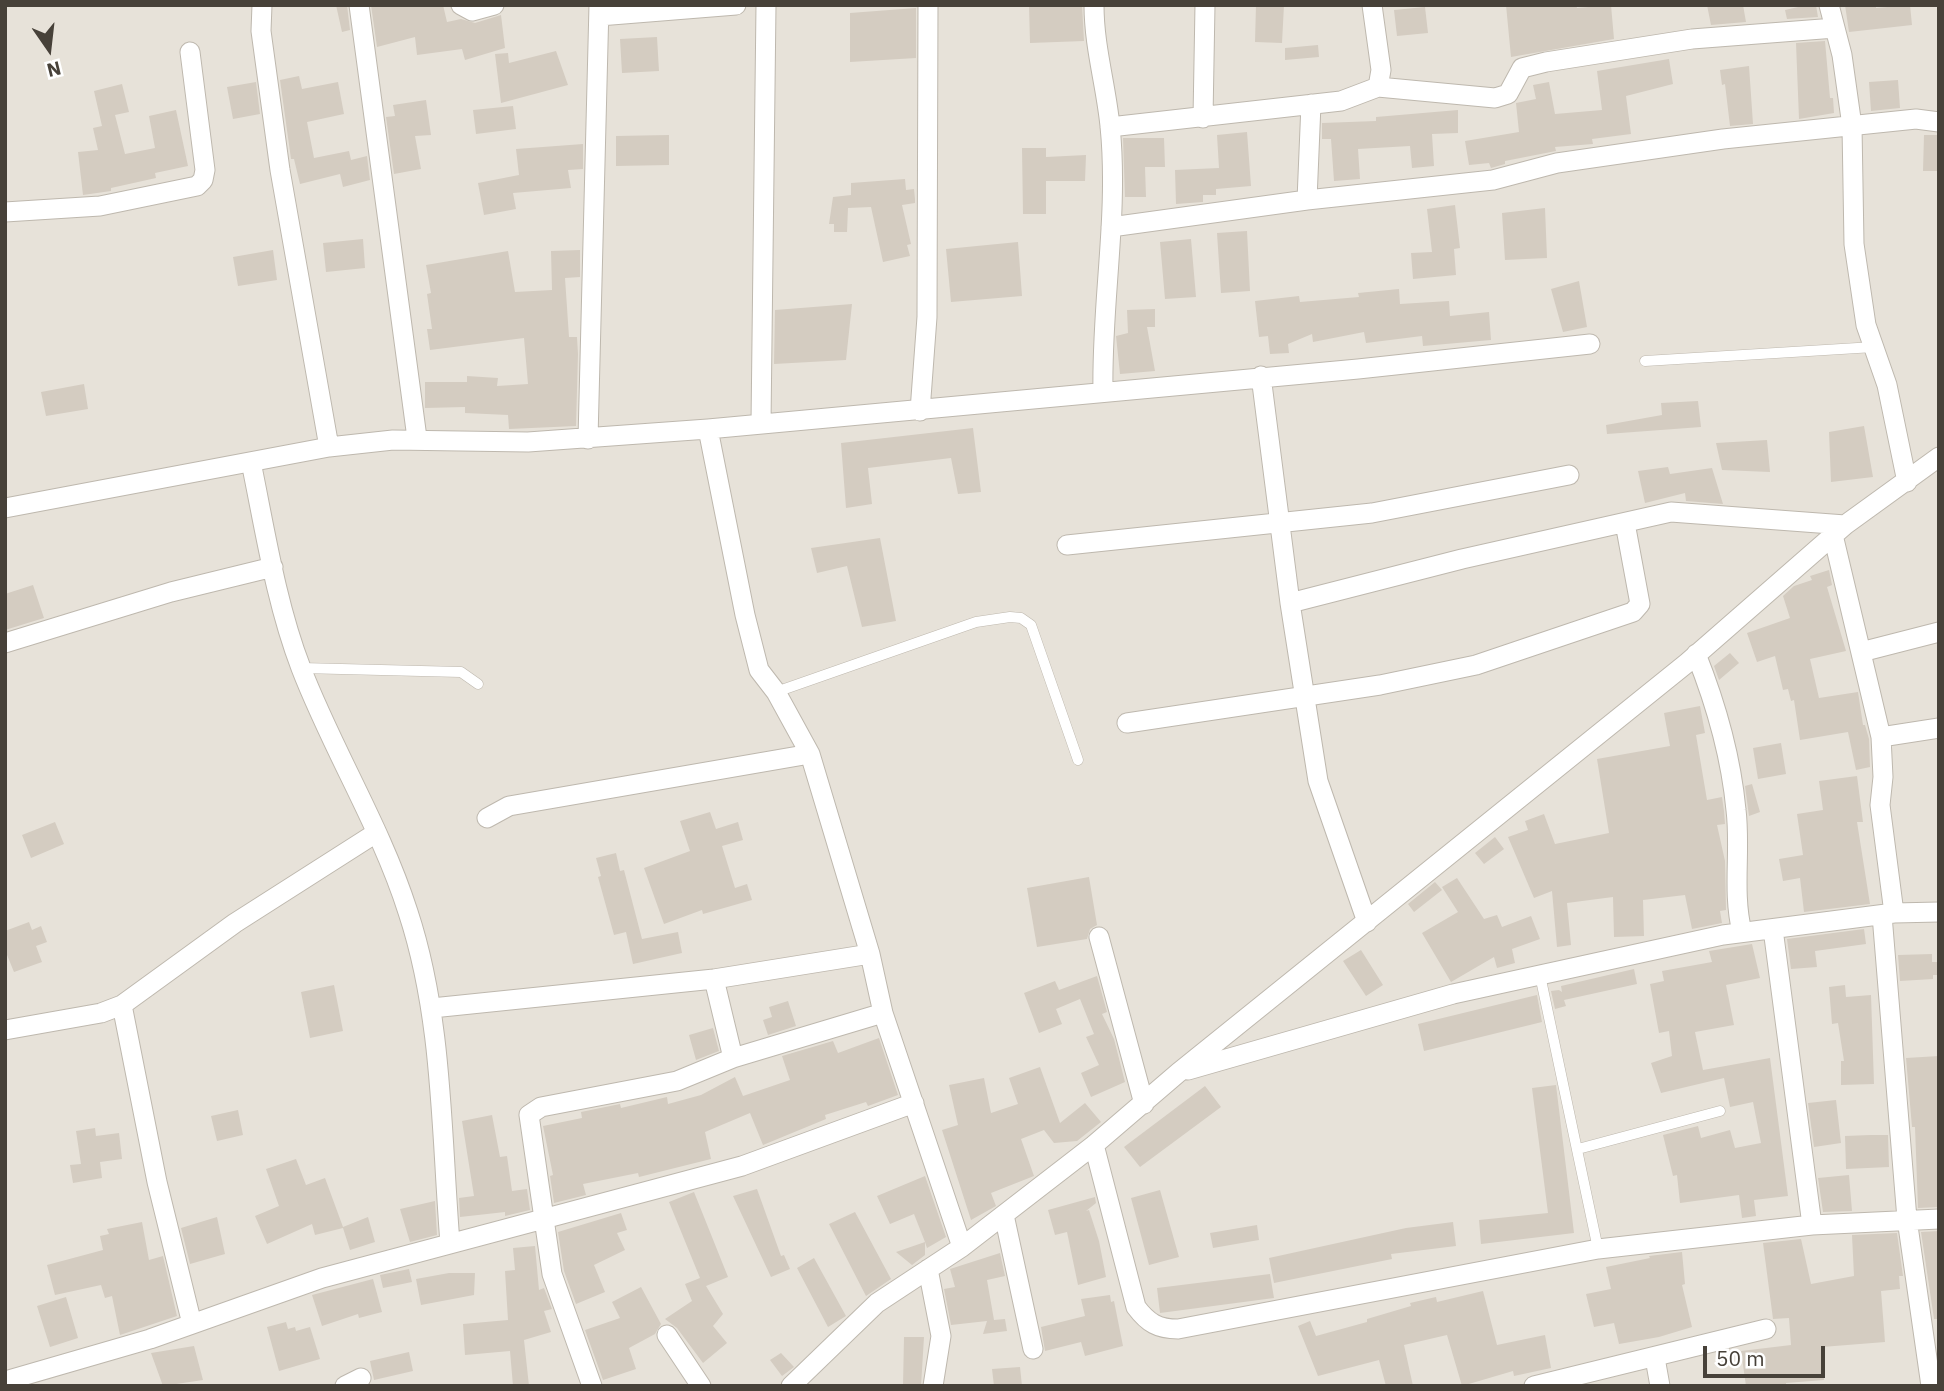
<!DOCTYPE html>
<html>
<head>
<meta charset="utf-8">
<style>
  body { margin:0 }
  #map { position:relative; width:1944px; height:1391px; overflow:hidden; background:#f3f1eb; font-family:"IBM Plex Sans",sans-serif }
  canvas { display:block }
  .frame { position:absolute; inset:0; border:7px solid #474139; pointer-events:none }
  .north { position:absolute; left:14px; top:14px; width:70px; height:70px; -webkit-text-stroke:5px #fff; paint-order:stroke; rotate:166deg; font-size:19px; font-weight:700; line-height:28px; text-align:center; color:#474139 }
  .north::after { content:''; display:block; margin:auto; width:24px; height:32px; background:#474139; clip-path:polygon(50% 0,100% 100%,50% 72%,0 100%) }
  .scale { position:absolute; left:1703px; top:1346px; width:122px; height:32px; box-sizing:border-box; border:4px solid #474139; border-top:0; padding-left:9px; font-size:21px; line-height:24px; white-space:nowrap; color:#474139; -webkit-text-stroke:5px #fff; paint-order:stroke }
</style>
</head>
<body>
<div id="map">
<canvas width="1944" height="1391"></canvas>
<div class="frame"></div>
<div class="north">N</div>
<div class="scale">50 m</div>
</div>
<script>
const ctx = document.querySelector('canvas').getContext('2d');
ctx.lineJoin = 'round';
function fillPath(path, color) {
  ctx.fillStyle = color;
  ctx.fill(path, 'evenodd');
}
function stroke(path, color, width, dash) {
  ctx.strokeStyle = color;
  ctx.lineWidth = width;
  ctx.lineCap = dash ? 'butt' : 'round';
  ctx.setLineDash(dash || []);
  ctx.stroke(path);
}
fillPath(new Path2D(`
  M 5,5 L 1939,5 L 1939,1386 L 5,1386 Z`), '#e7e2d9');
fillPath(new Path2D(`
  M 336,5 L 347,5 L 350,30 L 342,32 Z
  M 371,5 L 443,5 L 447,22 L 461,19 L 475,23 L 501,15 L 505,48 L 465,60 L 462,49 L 417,55 L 415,37 L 377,47 Z
  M 1029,5 L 1082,5 L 1084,41 L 1030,43 Z
  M 1256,5 L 1284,5 L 1282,43 L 1255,42 Z
  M 1506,5 L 1576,5 L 1577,8 L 1611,5 L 1614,39 L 1511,57 Z
  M 1707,5 L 1743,5 L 1746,22 L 1711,25 Z
  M 1807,5 L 1816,5 L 1818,17 L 1787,19 L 1785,10 Z
  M 1845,5 L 1876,5 L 1876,8 L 1910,5 L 1912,25 L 1849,32 Z
  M 1425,7 L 1428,33 L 1397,36 L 1394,10 Z
  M 916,8 L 916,58 L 850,62 L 850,13 Z
  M 657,37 L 659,71 L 622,73 L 620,39 Z
  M 1825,41 L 1830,98 L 1833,98 L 1834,113 L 1799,119 L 1796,43 Z
  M 1318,45 L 1319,57 L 1285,60 L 1285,48 Z
  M 556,51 L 568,85 L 501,103 L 495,54 L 508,53 L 509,63 Z
  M 1669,59 L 1673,84 L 1626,96 L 1631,134 L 1592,139 L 1593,144 L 1555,147 L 1556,151 L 1505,161 L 1505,164 L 1491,168 L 1489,163 L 1469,165 L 1465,141 L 1519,132 L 1516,103 L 1536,99 L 1533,85 L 1549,82 L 1555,114 L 1602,110 L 1597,71 Z
  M 1749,66 L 1753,124 L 1730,126 L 1725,84 L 1722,85 L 1720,70 Z
  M 299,76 L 302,89 L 338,82 L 344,114 L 307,122 L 314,158 L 349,151 L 351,160 L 367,156 L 370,180 L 343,187 L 340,174 L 300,184 L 294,159 L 291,159 L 280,80 Z
  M 1898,80 L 1900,108 L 1871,111 L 1869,82 Z
  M 256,82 L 260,114 L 233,119 L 227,87 Z
  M 122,84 L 129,112 L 115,115 L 125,154 L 155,148 L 149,116 L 176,110 L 188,166 L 155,173 L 156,178 L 111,188 L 111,191 L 83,195 L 78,152 L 98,150 L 93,128 L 102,126 L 94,91 Z
  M 426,100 L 431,135 L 415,136 L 421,169 L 394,174 L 386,117 L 395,116 L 393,105 Z
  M 513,106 L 516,129 L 476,134 L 473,110 Z
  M 1458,110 L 1458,133 L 1432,134 L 1434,166 L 1412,168 L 1410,146 L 1358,149 L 1360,179 L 1334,181 L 1331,139 L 1322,139 L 1322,123 L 1376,121 L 1376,117 Z
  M 1247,132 L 1251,186 L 1216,189 L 1216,195 L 1203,195 L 1203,202 L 1176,204 L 1175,170 L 1219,168 L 1217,135 Z
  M 669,135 L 669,165 L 616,166 L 616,136 Z
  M 1924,135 L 1939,135 L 1939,171 L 1923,171 Z
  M 1123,138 L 1164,138 L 1165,167 L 1145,167 L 1146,197 L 1125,197 Z
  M 583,144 L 583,169 L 568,170 L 571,188 L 513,193 L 516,209 L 484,215 L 478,183 L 519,175 L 516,149 Z
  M 1022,148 L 1046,148 L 1046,157 L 1086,155 L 1085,181 L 1046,181 L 1046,214 L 1023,214 Z
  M 905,179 L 906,190 L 914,189 L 915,199 L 915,203 L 902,205 L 911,244 L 907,245 L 910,256 L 883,262 L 871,207 L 848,208 L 847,232 L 834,232 L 834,224 L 829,224 L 833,197 L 851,195 L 851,183 Z
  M 1455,205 L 1460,248 L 1454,249 L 1456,275 L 1413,279 L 1411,253 L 1432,252 L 1427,209 Z
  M 1545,208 L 1547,258 L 1505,260 L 1502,213 Z
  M 1247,231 L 1250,291 L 1221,293 L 1217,233 Z
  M 363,239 L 365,268 L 326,272 L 323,243 Z
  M 1191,239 L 1196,297 L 1165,299 L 1160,242 Z
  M 1018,242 L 1022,296 L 951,302 L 946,249 Z
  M 273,250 L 277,280 L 238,286 L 233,257 Z
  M 580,250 L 580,277 L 565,278 L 569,337 L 577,337 L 578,354 L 576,426 L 509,429 L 508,415 L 465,413 L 465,407 L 425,408 L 425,382 L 467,382 L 467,376 L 498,378 L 497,386 L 528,384 L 524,338 L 430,350 L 427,329 L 432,329 L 427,294 L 431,293 L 426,265 L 508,251 L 515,292 L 552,290 L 551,251 Z
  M 1579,281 L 1587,327 L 1563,332 L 1551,289 Z
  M 1399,289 L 1400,304 L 1449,301 L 1450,316 L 1489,312 L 1491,340 L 1423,346 L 1422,336 L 1366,343 L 1364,332 L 1313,342 L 1312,334 L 1288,344 L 1289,353 L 1270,354 L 1268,336 L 1259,337 L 1255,301 L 1299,296 L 1300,302 L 1359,297 L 1358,293 Z
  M 852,304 L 846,360 L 774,364 L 775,310 Z
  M 1155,309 L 1155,327 L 1147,327 L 1155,371 L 1120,374 L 1116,336 L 1128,333 L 1127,310 Z
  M 84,384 L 88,409 L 46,416 L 41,392 Z
  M 1698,401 L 1701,427 L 1607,434 L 1606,425 L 1662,415 L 1661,403 Z
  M 1864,426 L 1873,477 L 1831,482 L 1829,432 Z
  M 973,428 L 981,492 L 958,494 L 951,458 L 868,468 L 872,504 L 846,508 L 841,443 Z
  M 1767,440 L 1770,472 L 1722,470 L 1716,443 Z
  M 1668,467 L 1670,474 L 1712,468 L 1723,504 L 1686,501 L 1685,493 L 1645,503 L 1638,471 Z
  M 880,538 L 896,621 L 862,627 L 847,566 L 817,573 L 811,548 Z
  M 1829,570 L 1832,585 L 1827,587 L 1846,651 L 1810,659 L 1819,698 L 1858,692 L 1863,725 L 1865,725 L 1869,739 L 1870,767 L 1856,770 L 1848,732 L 1800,740 L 1794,700 L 1791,701 L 1788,689 L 1783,690 L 1775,656 L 1757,662 L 1747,633 L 1790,618 L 1783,596 L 1794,586 L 1812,580 L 1810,576 Z
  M 33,585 L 44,618 L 5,630 L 5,594 Z
  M 1730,653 L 1739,663 L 1719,680 L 1714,666 Z
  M 1700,706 L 1705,733 L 1696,735 L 1707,800 L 1722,797 L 1724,811 L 1725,824 L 1717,825 L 1725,861 L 1726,910 L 1720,911 L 1722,923 L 1692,929 L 1685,895 L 1643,900 L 1644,936 L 1614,937 L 1613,897 L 1567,903 L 1571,945 L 1557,947 L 1552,891 L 1534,898 L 1508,837 L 1528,830 L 1525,821 L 1544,814 L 1555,844 L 1609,833 L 1597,759 L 1670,746 L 1664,713 Z
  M 1781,743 L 1786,774 L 1758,779 L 1753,748 Z
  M 1857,776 L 1863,822 L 1857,822 L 1870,904 L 1804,912 L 1800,878 L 1783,881 L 1779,859 L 1803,855 L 1797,814 L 1823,810 L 1819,781 Z
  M 1752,784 L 1760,812 L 1749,816 L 1745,786 Z
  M 710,812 L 716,829 L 738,822 L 743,840 L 722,846 L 735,888 L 747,884 L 752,900 L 703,914 L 702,910 L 664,924 L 644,868 L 690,851 L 680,821 Z
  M 55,822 L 64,844 L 31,858 L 22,835 Z
  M 1495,837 L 1504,849 L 1484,864 L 1475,853 Z
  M 616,853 L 620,871 L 624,870 L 642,939 L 678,932 L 682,953 L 633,964 L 626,932 L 614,935 L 598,877 L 601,876 L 596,858 Z
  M 1089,877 L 1097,925 L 1090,929 L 1087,939 L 1037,947 L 1027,888 Z
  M 1457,878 L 1484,919 L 1497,915 L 1502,927 L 1531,916 L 1540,939 L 1512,949 L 1515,963 L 1497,968 L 1494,957 L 1451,982 L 1422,933 L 1458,912 L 1442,887 Z
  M 1435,882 L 1442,890 L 1414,912 L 1408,904 Z
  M 29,922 L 32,930 L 41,926 L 47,942 L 36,946 L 42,962 L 14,972 L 5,950 L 5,931 Z
  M 1864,929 L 1866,944 L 1815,951 L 1817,967 L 1791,969 L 1787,939 Z
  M 1752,944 L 1760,978 L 1726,985 L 1734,1025 L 1695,1032 L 1703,1070 L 1770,1058 L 1788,1196 L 1754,1200 L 1756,1216 L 1742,1218 L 1739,1195 L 1680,1203 L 1677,1175 L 1673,1176 L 1663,1135 L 1698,1126 L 1701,1138 L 1730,1130 L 1735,1148 L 1761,1143 L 1753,1102 L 1730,1107 L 1724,1078 L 1661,1093 L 1651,1063 L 1672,1056 L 1669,1031 L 1659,1033 L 1650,984 L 1664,981 L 1662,971 L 1712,962 L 1709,951 Z
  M 1361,950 L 1383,985 L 1366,996 L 1343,961 Z
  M 1932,954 L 1932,962 L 1939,962 L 1939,975 L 1933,975 L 1933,979 L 1900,981 L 1898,955 Z
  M 1634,969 L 1637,984 L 1564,1000 L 1566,1006 L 1555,1009 L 1551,991 L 1559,990 L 1562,992 L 1561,986 Z
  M 1097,976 L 1107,1012 L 1102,1014 L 1114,1039 L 1125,1082 L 1091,1097 L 1081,1073 L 1099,1065 L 1086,1037 L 1094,1034 L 1080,999 L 1056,1009 L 1062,1024 L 1039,1033 L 1024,993 L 1055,981 L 1059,990 Z
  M 334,985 L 343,1031 L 310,1038 L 301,992 Z
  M 1845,985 L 1846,997 L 1871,995 L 1874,1084 L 1841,1085 L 1841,1061 L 1844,1061 L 1838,1023 L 1832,1024 L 1829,987 Z
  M 1537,995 L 1542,1022 L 1424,1051 L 1418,1024 Z
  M 788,1001 L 796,1026 L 768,1035 L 763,1020 L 772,1017 L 769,1007 Z
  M 713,1028 L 719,1051 L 696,1060 L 689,1035 Z
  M 879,1038 L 898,1095 L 868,1106 L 866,1102 L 825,1115 L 826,1119 L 763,1145 L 750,1113 L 705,1132 L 711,1159 L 639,1177 L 638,1173 L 583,1184 L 586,1195 L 554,1203 L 550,1176 L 553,1175 L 543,1126 L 582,1118 L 581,1112 L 620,1104 L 621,1108 L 667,1097 L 668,1104 L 701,1095 L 735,1077 L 743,1096 L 790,1080 L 782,1056 L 833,1041 L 838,1053 Z
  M 1939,1056 L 1939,1207 L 1918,1208 L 1915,1127 L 1912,1127 L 1906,1058 Z
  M 1040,1067 L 1060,1123 L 1085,1103 L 1101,1122 L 1077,1141 L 1054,1143 L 1044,1130 L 1021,1139 L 1034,1176 L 991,1193 L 996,1206 L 971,1220 L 942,1130 L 958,1125 L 949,1085 L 984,1078 L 991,1113 L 1018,1104 L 1009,1078 Z
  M 1556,1085 L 1574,1233 L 1481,1244 L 1479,1220 L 1548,1213 L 1532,1088 Z
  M 1205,1086 L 1221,1107 L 1140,1167 L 1124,1147 Z
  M 1836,1100 L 1841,1143 L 1814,1147 L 1808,1103 Z
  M 238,1110 L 243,1135 L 217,1141 L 211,1116 Z
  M 492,1115 L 500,1157 L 507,1156 L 512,1191 L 527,1189 L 530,1210 L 505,1216 L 505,1212 L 460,1217 L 459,1198 L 474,1196 L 462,1121 Z
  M 95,1128 L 96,1136 L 119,1133 L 122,1159 L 100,1162 L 102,1178 L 73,1183 L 70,1165 L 81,1164 L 76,1131 Z
  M 1870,1135 L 1888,1135 L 1889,1167 L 1846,1169 L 1845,1136 Z
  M 296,1159 L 306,1185 L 325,1178 L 343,1227 L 368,1217 L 375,1242 L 350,1250 L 343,1228 L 315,1235 L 312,1224 L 267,1244 L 255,1216 L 279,1206 L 266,1169 Z
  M 1849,1175 L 1852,1211 L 1823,1212 L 1818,1178 Z
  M 925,1176 L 946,1237 L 927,1248 L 925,1242 L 925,1255 L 912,1265 L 896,1252 L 925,1242 L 914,1214 L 890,1224 L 877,1196 Z
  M 757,1189 L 781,1256 L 784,1255 L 790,1269 L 771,1277 L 733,1196 Z
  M 1160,1190 L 1179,1257 L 1149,1265 L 1131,1198 Z
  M 694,1192 L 728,1277 L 706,1286 L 723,1314 L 713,1326 L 727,1343 L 703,1363 L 677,1328 L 665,1319 L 692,1301 L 685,1284 L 700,1278 L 669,1202 Z
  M 1095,1197 L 1096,1203 L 1086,1211 L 1089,1210 L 1099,1241 L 1106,1277 L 1078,1285 L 1067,1232 L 1055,1235 L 1048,1210 Z
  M 435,1201 L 437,1235 L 410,1242 L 400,1209 Z
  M 855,1212 L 891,1279 L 866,1296 L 829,1224 Z
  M 621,1213 L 627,1230 L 617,1233 L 625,1250 L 594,1265 L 605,1292 L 576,1304 L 564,1271 L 558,1232 Z
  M 217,1217 L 225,1254 L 190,1264 L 181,1228 Z
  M 142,1222 L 149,1260 L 163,1256 L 177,1316 L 120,1335 L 112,1296 L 105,1298 L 101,1285 L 55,1295 L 47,1265 L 103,1250 L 100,1236 L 109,1234 L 107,1229 Z
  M 1453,1222 L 1456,1246 L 1391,1254 L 1392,1259 L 1274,1283 L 1269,1258 L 1406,1228 Z
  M 1257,1225 L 1259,1240 L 1213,1248 L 1210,1233 Z
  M 1939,1231 L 1939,1319 L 1934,1319 L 1921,1232 Z
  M 1897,1233 L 1903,1276 L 1899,1276 L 1900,1289 L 1881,1291 L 1885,1342 L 1822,1347 L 1824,1380 L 1786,1383 L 1786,1386 L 1746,1386 L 1741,1351 L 1791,1345 L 1789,1318 L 1773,1319 L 1763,1243 L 1801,1239 L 1811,1284 L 1854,1276 L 1852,1235 Z
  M 535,1246 L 539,1290 L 544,1288 L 552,1309 L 544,1311 L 551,1332 L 524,1340 L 529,1386 L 513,1386 L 510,1351 L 465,1355 L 463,1324 L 508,1320 L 505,1271 L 515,1270 L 513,1248 Z
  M 1682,1252 L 1685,1284 L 1682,1285 L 1692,1327 L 1659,1337 L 1619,1344 L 1614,1323 L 1594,1327 L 1586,1294 L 1611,1289 L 1606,1267 L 1650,1258 L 1649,1256 Z
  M 1000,1253 L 1005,1276 L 987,1280 L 994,1320 L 1005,1319 L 1007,1331 L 983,1334 L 987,1321 L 951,1325 L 944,1289 L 955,1287 L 950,1269 Z
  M 814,1258 L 846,1316 L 828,1327 L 797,1268 Z
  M 409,1269 L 412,1282 L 383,1288 L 380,1275 Z
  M 449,1273 L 475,1273 L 474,1295 L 421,1305 L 416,1279 Z
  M 1270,1274 L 1274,1298 L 1160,1313 L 1157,1288 Z
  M 373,1279 L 382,1312 L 359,1318 L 358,1314 L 322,1326 L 312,1295 Z
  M 641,1287 L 661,1324 L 655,1334 L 629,1348 L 636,1369 L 603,1380 L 585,1330 L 620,1318 L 612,1302 Z
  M 1483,1291 L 1497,1345 L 1545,1335 L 1551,1368 L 1514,1376 L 1513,1371 L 1462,1386 L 1447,1335 L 1404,1345 L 1413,1386 L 1386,1386 L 1379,1360 L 1318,1376 L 1298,1326 L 1310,1321 L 1316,1336 L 1367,1322 L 1367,1319 L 1411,1306 L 1410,1303 L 1436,1297 L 1437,1302 Z
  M 1110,1295 L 1111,1302 L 1114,1301 L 1123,1346 L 1085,1356 L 1081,1342 L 1045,1351 L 1041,1327 L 1085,1316 L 1081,1299 Z
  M 66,1297 L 78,1338 L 50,1347 L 37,1306 Z
  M 286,1322 L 288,1329 L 295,1327 L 296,1331 L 310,1327 L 320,1359 L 279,1371 L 267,1327 Z
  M 904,1337 L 924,1337 L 921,1386 L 903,1386 Z
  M 194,1346 L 203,1380 L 163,1386 L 151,1353 Z
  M 409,1352 L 413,1371 L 374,1380 L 370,1361 Z
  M 781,1353 L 794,1367 L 782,1376 L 770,1360 Z
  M 1020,1367 L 1022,1386 L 994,1386 L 992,1369 Z`), '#d4ccc1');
const service = new Path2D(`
  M 1645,361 L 1874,347
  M 301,668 L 461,672 L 478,684
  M 776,692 L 976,622 L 1010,617 L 1021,618 L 1031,625 L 1078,760
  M 1540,975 L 1598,1249
  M 1578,1149 L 1720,1111`);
const minor = new Path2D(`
  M 262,5 L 261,31 L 280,170 L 329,447
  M 359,5 L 417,438
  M 461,5 L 472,11 L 494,5
  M 1094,5 C 1094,47 1106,85 1110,126 C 1119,215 1101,304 1103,392
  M 1372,5 L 1381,70 L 1378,87
  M 1829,5 L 1842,55 L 1852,126 L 1854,244 L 1866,325 L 1887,385 L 1907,482
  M 599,16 L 736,5
  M 1203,118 L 1205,5
  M 1110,127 L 1341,101 L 1378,87 L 1495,98 L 1508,94 L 1522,68 L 1546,62 L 1692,39 L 1835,28
  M 1307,200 L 1311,104
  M 5,212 L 100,206 L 197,186 L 203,180 L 205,170 L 190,52
  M 1111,227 L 1307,200 L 1493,180 L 1557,163 L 1723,139 L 1916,119 L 1939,122
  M 1261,376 L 1290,603 L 1318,781 L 1367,922
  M 920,411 L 927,317 L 928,5
  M 761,423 L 766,5
  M 708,429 L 745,615 L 759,670 L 776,692 L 810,754 L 870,954
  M 588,439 L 599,5
  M 251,462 C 265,530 276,603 301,668 C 333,751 381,827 408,912 C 443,1018 441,1132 450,1243
  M 5,508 L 329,447 L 393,440 L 528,442 L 708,429 L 1358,369 L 1590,344
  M 1833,535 L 1881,737 L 1883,777 L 1880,805 L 1894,913
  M 1067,545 L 1372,513 L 1569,475
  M 1290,603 L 1462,559 L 1671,512 L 1845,525
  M 5,643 L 171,592 L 273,567
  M 1861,652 L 1939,632
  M 1696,654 C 1716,704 1731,757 1736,810 C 1741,851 1732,891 1742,932
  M 1127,723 L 1380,685 L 1476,665 L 1633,612 L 1640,604 L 1625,523
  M 1881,737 L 1939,728
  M 487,818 L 509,806 L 810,754
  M 1882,915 L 1907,1219 L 1931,1386
  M 1773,929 L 1812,1225
  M 1099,937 L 1144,1104
  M 714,979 L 733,1058
  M 122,1005 L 157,1182 L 192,1324
  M 432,1008 L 714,979 L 870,954 L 883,1013 L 962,1247
  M 5,1030 L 101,1013 L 122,1005 L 235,923 L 376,833
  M 1188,1070 L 1453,994 L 1723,935 L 1894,913 L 1939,912
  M 1094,1145 L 1136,1307 C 1148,1323 1158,1329 1178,1329 L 1598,1249 L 1812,1225 L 1939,1219
  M 1004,1215 L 1033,1349
  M 928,1269 L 941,1336 L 933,1386
  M 667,1335 L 701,1386
  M 1655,1358 L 1660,1386
  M 5,1381 L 150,1339 L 322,1278 L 742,1166 L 914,1103
  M 345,1386 L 361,1378
  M 592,1386 L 552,1274 L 529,1115 L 541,1107 L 677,1081 L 733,1058 L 883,1013
  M 791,1386 L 877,1303 L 962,1247 L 1094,1145 L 1178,1073 L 1687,663 L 1845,525 L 1939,457
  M 1534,1386 L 1766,1329`);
stroke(service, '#beb8ae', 11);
stroke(minor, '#beb8ae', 21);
stroke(service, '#fff', 10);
stroke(minor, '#fff', 19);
</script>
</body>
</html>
